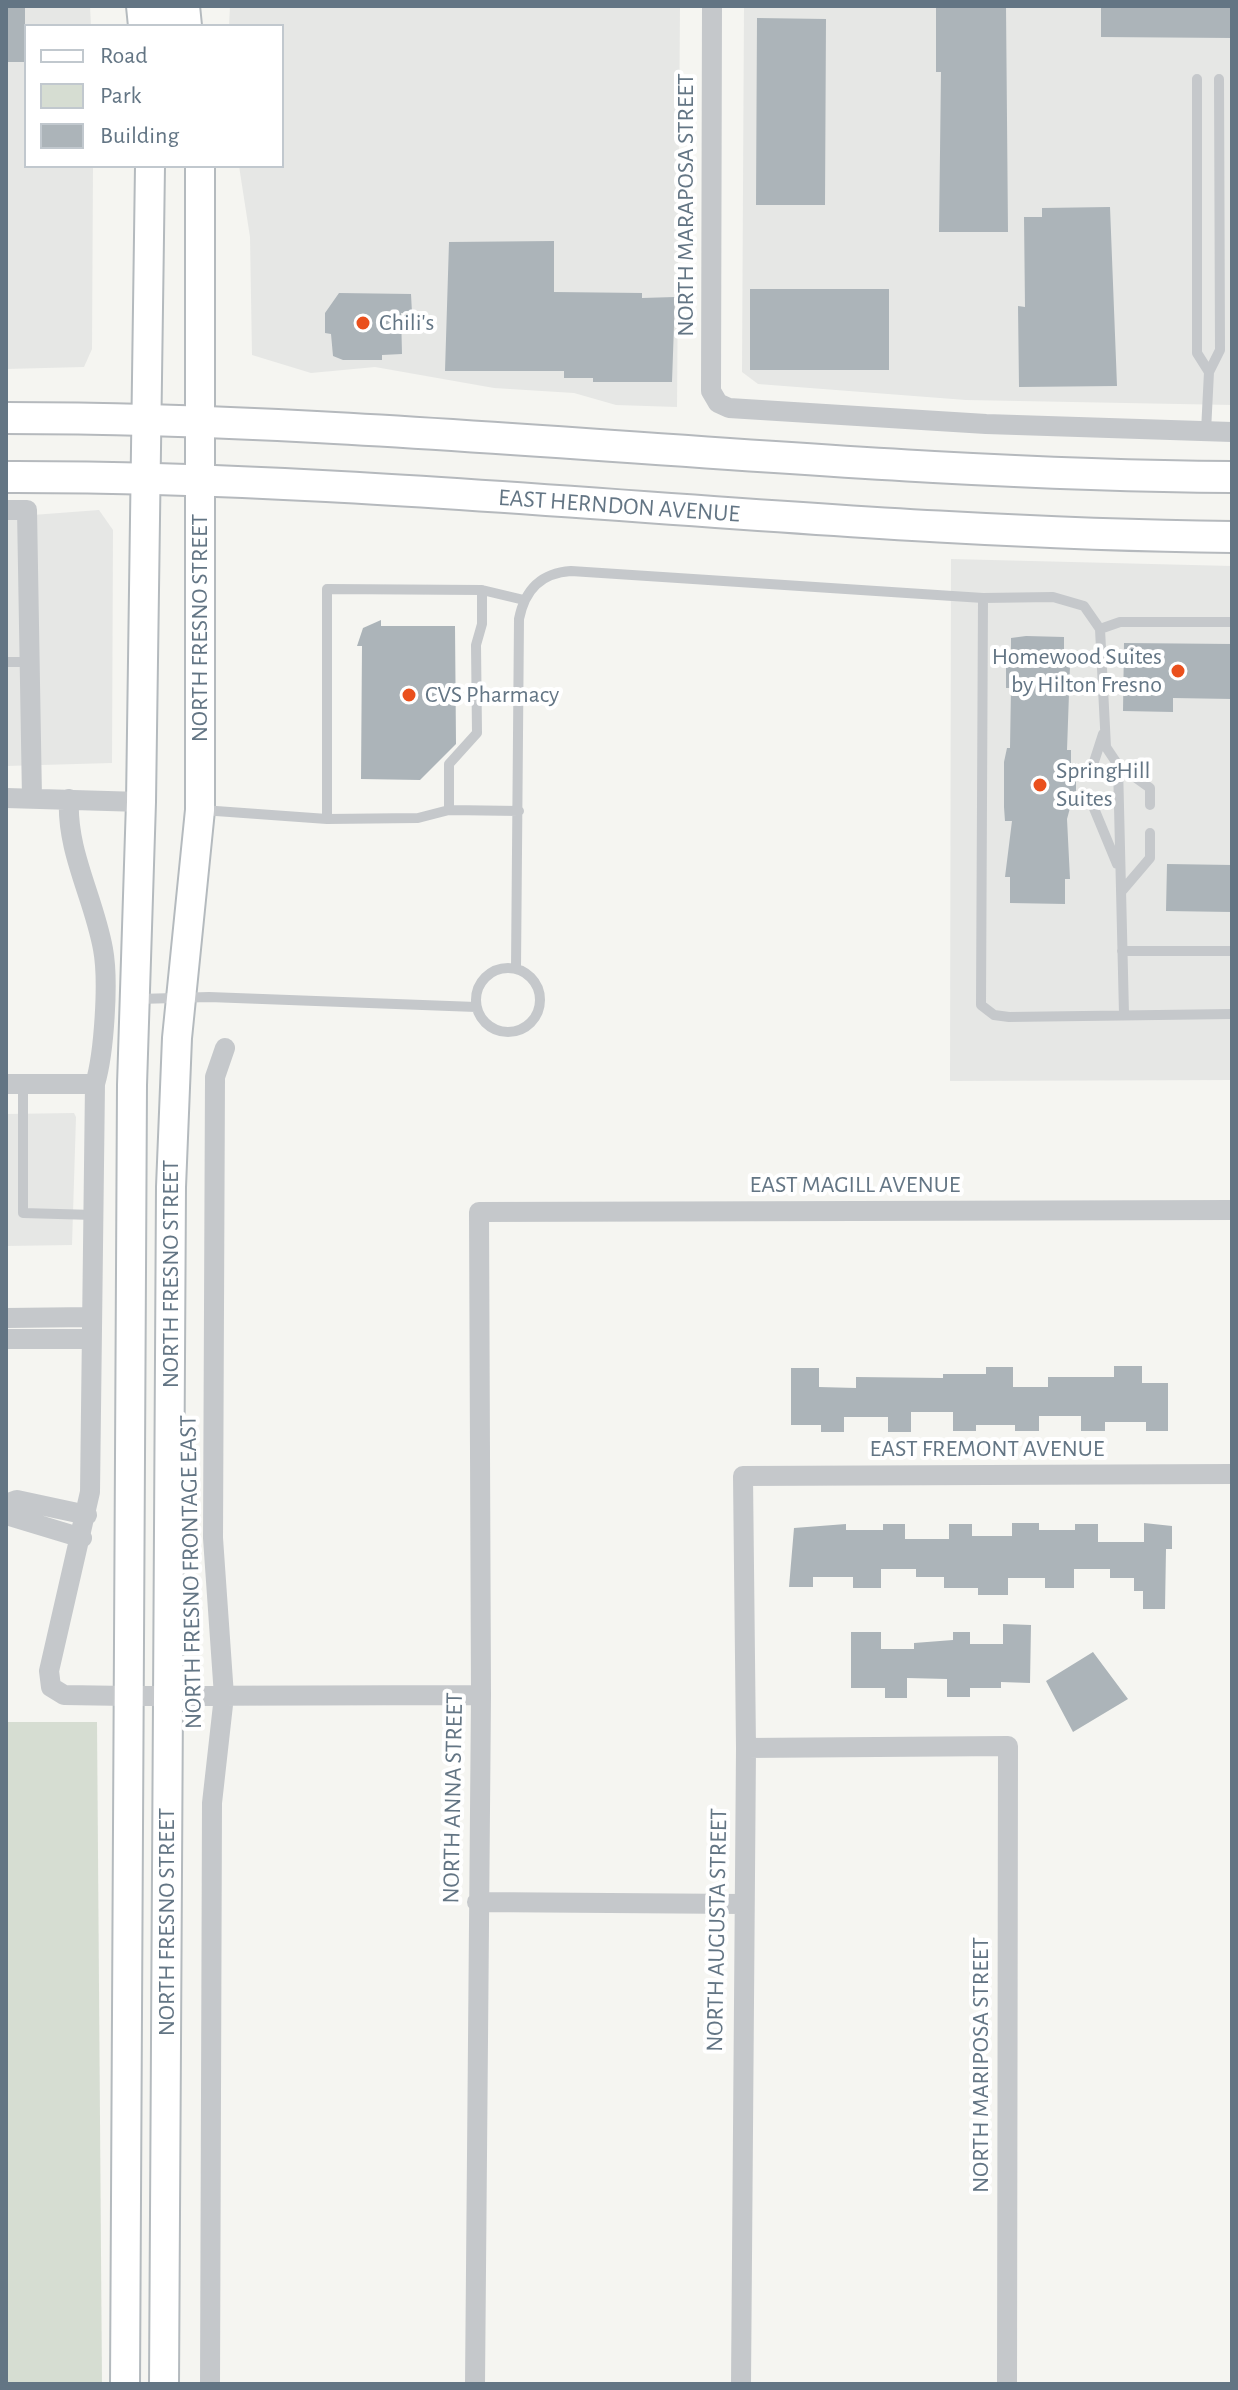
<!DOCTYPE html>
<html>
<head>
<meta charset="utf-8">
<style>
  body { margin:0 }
  #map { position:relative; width:1238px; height:2390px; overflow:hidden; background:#f5f5f1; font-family:"Alegreya Sans",sans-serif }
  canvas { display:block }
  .frame { position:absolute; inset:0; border:8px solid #637584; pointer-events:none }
  .legend { position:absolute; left:24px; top:24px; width:260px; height:144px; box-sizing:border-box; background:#fff; border:2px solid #c1c8ce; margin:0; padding:10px 14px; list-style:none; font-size:24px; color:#637584 }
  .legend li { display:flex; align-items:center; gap:16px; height:40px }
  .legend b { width:40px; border:2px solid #c1c8ce }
</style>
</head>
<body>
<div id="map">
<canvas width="1238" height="2390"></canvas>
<div class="frame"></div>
<ul class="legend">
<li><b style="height:10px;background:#fff"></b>Road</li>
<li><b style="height:22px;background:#d6ddd2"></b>Park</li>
<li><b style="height:22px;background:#acb4b9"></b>Building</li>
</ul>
</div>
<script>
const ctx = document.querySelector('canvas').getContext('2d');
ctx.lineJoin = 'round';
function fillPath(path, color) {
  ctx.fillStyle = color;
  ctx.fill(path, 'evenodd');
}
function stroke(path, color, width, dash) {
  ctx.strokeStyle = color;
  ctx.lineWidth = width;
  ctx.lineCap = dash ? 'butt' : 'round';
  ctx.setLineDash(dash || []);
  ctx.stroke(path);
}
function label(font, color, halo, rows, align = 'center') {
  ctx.font = font + ' "Alegreya Sans",sans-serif';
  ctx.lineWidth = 8;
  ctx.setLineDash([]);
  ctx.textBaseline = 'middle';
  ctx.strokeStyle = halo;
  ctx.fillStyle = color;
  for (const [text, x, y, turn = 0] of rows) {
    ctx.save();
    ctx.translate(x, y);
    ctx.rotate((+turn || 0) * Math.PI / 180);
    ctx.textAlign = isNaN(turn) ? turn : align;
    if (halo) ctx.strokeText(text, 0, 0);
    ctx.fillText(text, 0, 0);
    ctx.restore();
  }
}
fillPath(new Path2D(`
  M 6,6 L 90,6 L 91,26 L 26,26 L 26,166 L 93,166 L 92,349 L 84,367 L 6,369 Z
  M 230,6 L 680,6 L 677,407 L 616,405 L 574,393 L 494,388 L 375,367 L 311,373 L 252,355 L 250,237 L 239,166 L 282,166 L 282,26 L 229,26 Z
  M 744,6 L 1232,6 L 1232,405 L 966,400 L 758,384 L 742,372 Z
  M 99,510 L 113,530 L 112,763 L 6,766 L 6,517 Z
  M 951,559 L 1232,566 L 1232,1080 L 950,1081 Z
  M 74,1113 L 76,1117 L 72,1245 L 6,1246 L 6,1114 Z`), '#e6e7e5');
fillPath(new Path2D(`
  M 6,1722 L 97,1722 L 102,2384 L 6,2384 Z`), '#d6ddd2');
fillPath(new Path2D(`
  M 6,6 L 25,6 L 25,62 L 6,62 Z
  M 936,6 L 1006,6 L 1008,232 L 939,232 L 941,72 L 936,72 Z
  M 1101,6 L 1232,6 L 1232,38 L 1101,37 Z
  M 757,18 L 826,19 L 825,205 L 756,205 Z
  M 1110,207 L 1117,386 L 1019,387 L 1018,306 L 1025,307 L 1024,217 L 1042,217 L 1042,208 Z
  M 554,241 L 554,292 L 642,293 L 642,298 L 675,297 L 672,382 L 593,382 L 593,378 L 564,378 L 564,371 L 445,371 L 449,242 Z
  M 750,289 L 889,289 L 889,370 L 750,370 Z
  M 339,293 L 411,294 L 412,313 L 401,313 L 402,354 L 382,355 L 382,360 L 343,360 L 333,356 L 331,334 L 325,333 L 325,313 Z
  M 381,620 L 381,626 L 455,626 L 456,744 L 420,780 L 361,779 L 362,646 L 357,646 L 363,628 Z
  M 1026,636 L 1064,637 L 1064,665 L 1070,665 L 1067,750 L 1071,750 L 1071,763 L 1076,763 L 1076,808 L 1070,808 L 1067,819 L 1070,879 L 1065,879 L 1065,904 L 1010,903 L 1010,877 L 1005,877 L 1012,821 L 1005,821 L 1004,807 L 1004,762 L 1007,748 L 1010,748 L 1011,688 L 1006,688 L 1006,665 L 1011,665 L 1011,638 Z
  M 1124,643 L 1232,644 L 1232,699 L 1173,698 L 1173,712 L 1123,711 Z
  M 1167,864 L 1232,865 L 1232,912 L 1166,911 Z
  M 1114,1366 L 1142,1366 L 1142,1383 L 1168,1383 L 1168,1431 L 1146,1431 L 1146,1422 L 1105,1422 L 1105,1431 L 1081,1431 L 1081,1416 L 1039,1416 L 1039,1431 L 1015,1431 L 1015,1425 L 976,1425 L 976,1431 L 953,1431 L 953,1412 L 911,1412 L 911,1432 L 888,1432 L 888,1417 L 844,1417 L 844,1432 L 821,1432 L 821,1425 L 791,1425 L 791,1368 L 819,1368 L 819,1387 L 856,1388 L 856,1377 L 943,1378 L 943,1374 L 986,1374 L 986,1367 L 1013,1367 L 1013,1387 L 1048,1387 L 1048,1377 L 1114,1377 Z
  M 1012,1523 L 1039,1523 L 1039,1530 L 1075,1530 L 1075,1524 L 1098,1524 L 1098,1542 L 1144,1542 L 1144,1523 L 1172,1526 L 1172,1549 L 1166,1549 L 1165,1609 L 1143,1609 L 1143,1591 L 1134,1591 L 1134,1578 L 1110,1578 L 1110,1569 L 1074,1569 L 1074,1588 L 1045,1588 L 1045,1578 L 1008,1578 L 1008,1595 L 978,1595 L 978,1588 L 944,1588 L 944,1577 L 916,1577 L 916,1569 L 881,1569 L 881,1588 L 853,1588 L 853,1577 L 813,1577 L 813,1587 L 789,1587 L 794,1528 L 846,1524 L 846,1530 L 883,1530 L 883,1524 L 905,1524 L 905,1539 L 949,1539 L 949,1524 L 972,1524 L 972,1536 L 1012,1536 Z
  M 1003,1624 L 1031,1625 L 1030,1683 L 1001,1682 L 1001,1688 L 970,1688 L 970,1697 L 947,1697 L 947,1679 L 907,1678 L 907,1698 L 885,1698 L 885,1688 L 851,1688 L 851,1632 L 881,1632 L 881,1649 L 914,1649 L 914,1643 L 953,1640 L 953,1632 L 970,1632 L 970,1644 L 1003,1644 Z
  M 1093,1652 L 1128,1699 L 1073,1732 L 1046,1681 Z`), '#acb4b9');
const secondary = new Path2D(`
  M 141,6 L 143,26
  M 162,6 L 165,26
  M 185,6 L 187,26
  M 125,2384 L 132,1085 L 141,802 L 150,166
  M 164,2384 L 171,1187 L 177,1038 L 200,810 L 200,166`);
const primary = new Path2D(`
  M 6,418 C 415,418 823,474 1232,477
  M 6,477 C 416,476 822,533 1232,537`);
stroke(secondary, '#b4babe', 32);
stroke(primary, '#b5b9bd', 34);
stroke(new Path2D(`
  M 1197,79 L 1197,353 L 1209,372 L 1220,350 L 1219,79
  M 1206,431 L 1209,372
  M 983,598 L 981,1005 L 994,1015 L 1009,1017 L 1232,1014
  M 1100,629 L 1120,622 L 1232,622
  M 6,662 L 30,662
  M 1093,765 L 1103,734
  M 1118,765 L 1150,788 L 1150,805
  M 1093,806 L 1117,864
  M 202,810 L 327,819 L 418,818 L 449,810 L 519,811
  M 449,810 L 449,764 L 477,733 L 476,645 L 482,624 L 482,590
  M 327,819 L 327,589 L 482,590 L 524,600
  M 1121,892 L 1150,858 L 1150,833
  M 1122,951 L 1232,951
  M476 1000a32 32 0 1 1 64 0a32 32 0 1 1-64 0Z
  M 516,968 L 519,619 C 525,589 541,573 571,571 L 983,598 L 1053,597 L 1084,606 L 1100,629 L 1106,747 L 1118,765 L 1124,1014
  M 139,999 L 209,997 L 476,1007
  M 23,1084 L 23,1213 L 94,1215`), '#c5c8cb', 10);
stroke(new Path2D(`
  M 712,6 L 711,391 L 718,403 L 729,408 L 986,424 L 1232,432
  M 6,510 L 27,510 L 32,798
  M 6,798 L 141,802
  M 69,799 C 66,851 94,898 103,949 C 109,981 104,1054 95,1084 L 90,1492 L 49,1671 L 51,1687 L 64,1695 L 128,1696 L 481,1695
  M 6,1084 L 95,1084
  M 6,1318 L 92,1317
  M 6,1339 L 91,1339
  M 6,1504 L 17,1500 L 87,1515
  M 6,1515 L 82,1538
  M 746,1748 L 1008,1746 L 1007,2384
  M 477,1902 L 742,1904
  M 210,2384 L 212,1803 L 224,1696 L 213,1538 L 215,1077 L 225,1048
  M 475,2384 L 481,1695 L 479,1212 L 1232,1210
  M 741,2384 L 746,1748 L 743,1476 L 1232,1474`), '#c5c8cb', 20);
stroke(secondary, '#fff', 28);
stroke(primary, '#fff', 30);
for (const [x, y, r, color] of [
  [363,323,8,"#ea501d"],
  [1178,671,8,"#ea501d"],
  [409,695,8,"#ea501d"],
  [1040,785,8,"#ea501d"]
]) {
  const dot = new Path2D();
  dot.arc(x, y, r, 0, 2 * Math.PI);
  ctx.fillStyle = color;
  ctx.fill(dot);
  stroke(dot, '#fff', 3);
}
label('24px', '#637584', '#fff', [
  ["NORTH MARAPOSA STREET",686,205,-90],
  ["EAST HERNDON AVENUE",619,506,4],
  ["NORTH FRESNO STREET",200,628,-90],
  ["EAST MAGILL AVENUE",855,1185],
  ["NORTH FRESNO STREET",171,1274,-90],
  ["EAST FREMONT AVENUE",987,1449],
  ["NORTH FRESNO FRONTAGE EAST",191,1572,-91],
  ["NORTH ANNA STREET",453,1798,-89],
  ["NORTH FRESNO STREET",167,1922,-90],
  ["NORTH AUGUSTA STREET",717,1930,-89],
  ["NORTH MARIPOSA STREET",981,2065,-90]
]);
label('24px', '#637584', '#fff', [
  ["Chili's",379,323],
  ["Homewood Suites",1162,657,"right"],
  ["by Hilton Fresno",1162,685,"right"],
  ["CVS Pharmacy",425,695],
  ["SpringHill",1056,771],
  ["Suites",1056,799]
], 'left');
</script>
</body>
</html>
